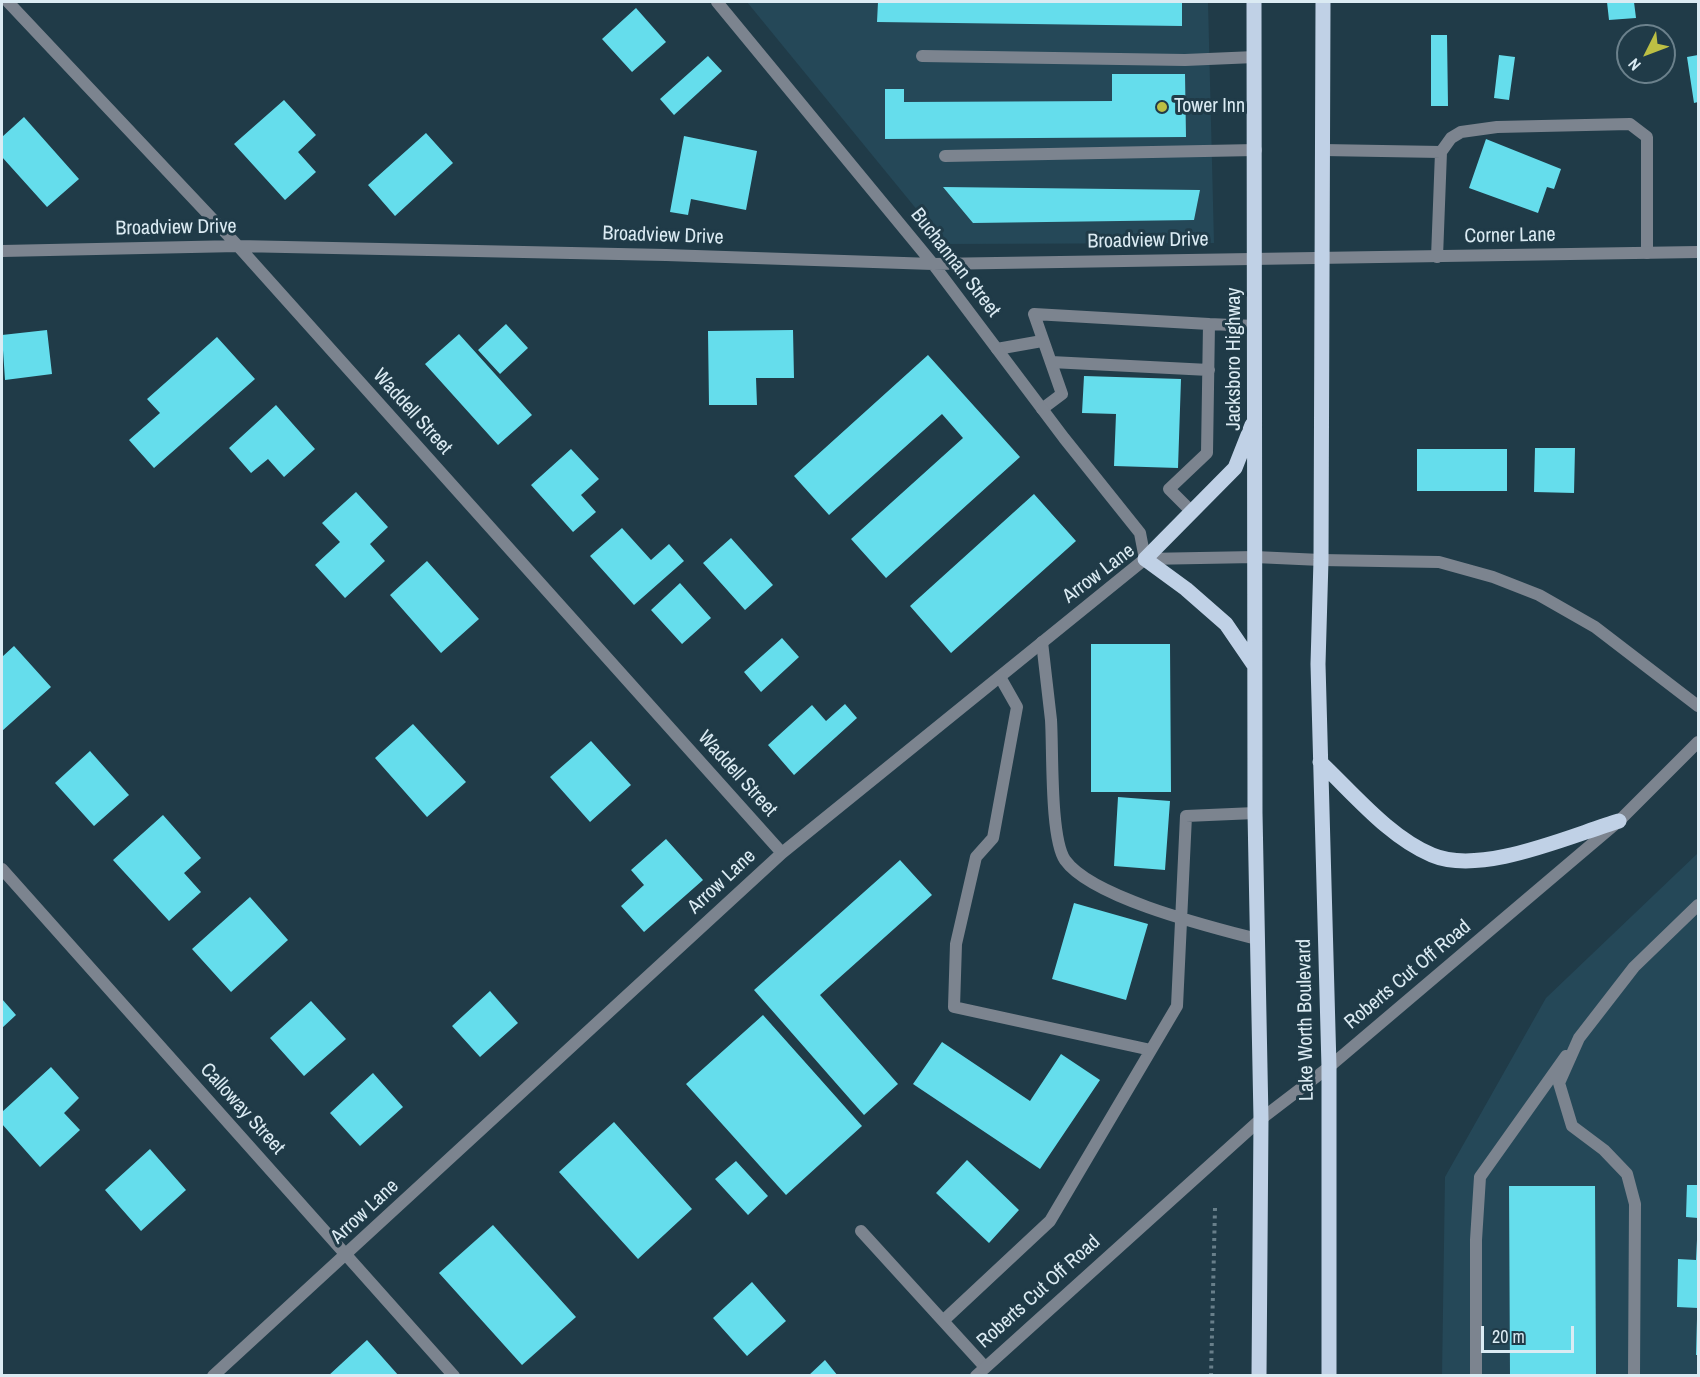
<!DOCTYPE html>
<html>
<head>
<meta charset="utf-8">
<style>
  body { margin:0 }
  #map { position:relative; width:1700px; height:1377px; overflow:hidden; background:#203b48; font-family:"Archivo Narrow",sans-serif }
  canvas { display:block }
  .frame { position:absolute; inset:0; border:3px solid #dbebf3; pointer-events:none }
  .north { position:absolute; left:1616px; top:24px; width:60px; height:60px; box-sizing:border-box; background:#203b48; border:2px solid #6b818c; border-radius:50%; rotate:228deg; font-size:16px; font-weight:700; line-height:24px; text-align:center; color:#dbebf3 }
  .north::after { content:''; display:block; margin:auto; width:21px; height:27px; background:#bcbf44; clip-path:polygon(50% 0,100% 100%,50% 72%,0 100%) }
  .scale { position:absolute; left:1481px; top:1326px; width:93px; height:27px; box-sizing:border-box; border:3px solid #dbebf3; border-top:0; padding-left:8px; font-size:18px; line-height:21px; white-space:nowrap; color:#dbebf3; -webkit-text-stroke:4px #203b48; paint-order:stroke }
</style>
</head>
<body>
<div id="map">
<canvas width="1700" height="1377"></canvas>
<div class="frame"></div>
<div class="north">N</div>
<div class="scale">20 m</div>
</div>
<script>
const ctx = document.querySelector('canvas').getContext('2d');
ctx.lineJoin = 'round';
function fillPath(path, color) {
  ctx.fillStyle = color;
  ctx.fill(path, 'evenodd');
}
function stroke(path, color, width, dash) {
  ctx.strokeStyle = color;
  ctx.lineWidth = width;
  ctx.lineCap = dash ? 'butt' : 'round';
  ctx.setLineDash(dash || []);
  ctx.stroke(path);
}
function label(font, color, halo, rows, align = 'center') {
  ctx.font = font + ' "Archivo Narrow",sans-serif';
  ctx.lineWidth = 6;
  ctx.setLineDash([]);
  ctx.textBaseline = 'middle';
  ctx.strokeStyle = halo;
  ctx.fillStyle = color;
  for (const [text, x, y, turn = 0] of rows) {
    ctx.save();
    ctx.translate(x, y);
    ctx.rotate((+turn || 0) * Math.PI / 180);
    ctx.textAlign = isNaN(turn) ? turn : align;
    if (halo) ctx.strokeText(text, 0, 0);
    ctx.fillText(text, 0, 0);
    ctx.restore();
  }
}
fillPath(new Path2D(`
  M 747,2 L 1208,2 L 1214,243 L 945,244 Z
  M 1698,853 L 1698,1375 L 1442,1376 L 1445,1177 L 1546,998 Z`), '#254858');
fillPath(new Path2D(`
  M 878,2 L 1182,2 L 1182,26 L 877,22 Z
  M 1607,2 L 1634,2 L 1636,18 L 1609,20 Z
  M 636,8 L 666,42 L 632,72 L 602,39 Z
  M 1431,35 L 1447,35 L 1448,106 L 1431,106 Z
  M 1499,55 L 1515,57 L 1509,100 L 1494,98 Z
  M 1698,55 L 1698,102 L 1694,103 L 1687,57 Z
  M 708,56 L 722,71 L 674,115 L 660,99 Z
  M 1112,74 L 1185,74 L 1186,137 L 885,139 L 885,89 L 904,89 L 904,102 L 1112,101 Z
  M 284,100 L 316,135 L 298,152 L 316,172 L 285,200 L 234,144 Z
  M 24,117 L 79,179 L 47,207 L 2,157 L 2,137 Z
  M 426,133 L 453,163 L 395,216 L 368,185 Z
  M 684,136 L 757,151 L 746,210 L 691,199 L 688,215 L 670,212 Z
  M 1486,139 L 1561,169 L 1554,189 L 1547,187 L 1538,213 L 1469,188 Z
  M 943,187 L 1200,190 L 1194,220 L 973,223 Z
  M 506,324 L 528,348 L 500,374 L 478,350 Z
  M 47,330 L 52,374 L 5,380 L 2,335 Z
  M 793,330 L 794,378 L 756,378 L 757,405 L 709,405 L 708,331 Z
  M 459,334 L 532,415 L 498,445 L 425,364 Z
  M 217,337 L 255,379 L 154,468 L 129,440 L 160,413 L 147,399 Z
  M 928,355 L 1020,457 L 886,578 L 851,539 L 963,438 L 942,414 L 829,515 L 794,476 Z
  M 1084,376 L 1181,379 L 1178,468 L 1114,466 L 1116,414 L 1082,413 Z
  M 276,405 L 315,449 L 284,477 L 268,459 L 251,473 L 229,448 Z
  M 1535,448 L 1575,448 L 1574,493 L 1534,492 Z
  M 571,449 L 599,479 L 581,495 L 596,512 L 573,532 L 531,485 Z
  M 1417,449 L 1507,449 L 1507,491 L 1417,491 Z
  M 356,492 L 388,527 L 370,544 L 385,561 L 345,598 L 315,565 L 340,542 L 322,523 Z
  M 1034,494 L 1076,541 L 951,653 L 910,606 Z
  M 622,528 L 651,560 L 669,544 L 684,561 L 634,605 L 590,556 Z
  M 731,538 L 773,585 L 745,610 L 703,563 Z
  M 427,561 L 479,619 L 441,653 L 390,595 Z
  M 680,583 L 711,618 L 682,644 L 651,610 Z
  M 782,638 L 799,657 L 761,692 L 744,672 Z
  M 1091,644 L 1170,644 L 1171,792 L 1091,792 Z
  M 14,646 L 51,687 L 2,731 L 2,657 Z
  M 845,704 L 857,718 L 794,775 L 768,745 L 812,705 L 826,721 Z
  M 413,724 L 466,782 L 427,817 L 375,758 Z
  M 591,741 L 631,785 L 590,822 L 550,777 Z
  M 90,751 L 129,795 L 94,826 L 55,783 Z
  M 1118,797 L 1170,801 L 1165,870 L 1114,866 Z
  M 163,815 L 201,858 L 184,873 L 201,892 L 169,921 L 113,860 Z
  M 666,839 L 703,880 L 644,932 L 621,906 L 644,885 L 631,870 Z
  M 900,860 L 932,895 L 820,995 L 898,1084 L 864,1115 L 754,990 Z
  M 250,897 L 288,940 L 231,992 L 192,949 Z
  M 1074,903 L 1148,924 L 1126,1000 L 1052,979 Z
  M 490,991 L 518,1023 L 480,1057 L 452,1026 Z
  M 2,999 L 16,1015 L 2,1028 Z
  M 311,1001 L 346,1039 L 304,1076 L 270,1038 Z
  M 763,1015 L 862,1126 L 786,1195 L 686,1084 Z
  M 942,1042 L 1030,1101 L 1061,1054 L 1100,1080 L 1040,1169 L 913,1084 Z
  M 51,1067 L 79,1098 L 64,1113 L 80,1130 L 40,1167 L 2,1124 L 2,1112 Z
  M 373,1073 L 403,1107 L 360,1146 L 330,1113 Z
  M 614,1122 L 692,1209 L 638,1259 L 559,1172 Z
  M 150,1149 L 186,1190 L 141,1231 L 105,1190 Z
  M 967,1160 L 1019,1210 L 989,1243 L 936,1193 Z
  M 736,1161 L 768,1196 L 748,1215 L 715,1179 Z
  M 1687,1185 L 1698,1185 L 1698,1218 L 1686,1217 Z
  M 1509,1186 L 1595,1186 L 1596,1376 L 1510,1376 Z
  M 493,1225 L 576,1317 L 522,1365 L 439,1273 Z
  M 1697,1240 L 1698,1308 L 1677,1307 L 1678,1259 L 1696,1260 Z
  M 752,1282 L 786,1321 L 747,1356 L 713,1318 Z
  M 1697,1319 L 1698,1319 L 1698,1355 L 1696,1355 Z
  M 367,1340 L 399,1376 L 328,1376 Z
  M 825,1360 L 838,1376 L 808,1376 Z`), '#65ddec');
stroke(new Path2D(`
  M 1211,1376 L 1215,1208`), '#687f8a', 4, [3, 4.5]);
stroke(new Path2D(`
  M 922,56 L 1185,60 L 1255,57
  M 1323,150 L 1441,152
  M 945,156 L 1256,150
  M 1437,257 L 1441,152 L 1451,138 L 1461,132 L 1497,127 L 1630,124 L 1647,137 L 1647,253
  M 997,349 L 1042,341
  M 1051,362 L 1209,370
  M 1042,409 L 1062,394 L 1034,314 L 1209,324
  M 1191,511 L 1169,489 L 1207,453 L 1209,324 L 1255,326
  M 1321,560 L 1439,562 L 1493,577 L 1539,595 L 1595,627 L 1698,706
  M 1042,642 C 1045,668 1048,694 1051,720 C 1053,750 1050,838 1065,860 C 1092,898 1211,927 1257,939
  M 1000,677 L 1017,707 L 993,838 L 976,857 L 956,944 L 954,1007 L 1151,1050
  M 861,1231 L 985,1367
  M 944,1320 L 1050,1221 L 1177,1006 L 1186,816 L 1255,813
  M 1476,1376 L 1476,1240 L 1480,1177 L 1566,1056
  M 1634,1376 L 1635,1204 L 1627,1174 L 1604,1150 L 1572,1126 L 1559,1083 L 1579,1038 L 1634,967 L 1698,905`), '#7c848f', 12);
stroke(new Path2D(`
  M 8,2 L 238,246 L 782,853
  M 717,2 L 933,264 L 1064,438 L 1140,533 L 1145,559
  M 2,251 L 238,246 L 666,255 L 933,264 L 1698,252
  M 2,869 L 454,1376
  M 213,1376 L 782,853 L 1145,559 L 1255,557 L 1321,560`), '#7c848f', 12);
stroke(new Path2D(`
  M 976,1376 L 1261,1119 L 1329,1067 L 1619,821 L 1698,742`), '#7c848f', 12);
stroke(new Path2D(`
  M 1254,2 L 1255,813 L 1261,1119 L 1259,1376
  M 1323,2 L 1321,560 L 1318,664 L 1329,1067 L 1329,1376
  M 1252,425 L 1235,468 L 1145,559 L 1186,589 L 1226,624 L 1254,665
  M 1320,762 C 1354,794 1389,837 1432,855 C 1481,876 1569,836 1619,821`), '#c0d1e6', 15);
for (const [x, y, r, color] of [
  [1162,107,6,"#bcbf44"]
]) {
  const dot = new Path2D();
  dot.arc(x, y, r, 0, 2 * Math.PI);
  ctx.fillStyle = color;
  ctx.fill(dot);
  stroke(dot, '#203b48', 2);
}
label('20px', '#dbebf3', '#203b48', [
  ["Tower Inn",1174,107]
], 'left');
label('20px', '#dbebf3', '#203b48', [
  ["Broadview Drive",176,228,-1],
  ["Broadview Drive",663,236,2],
  ["Corner Lane",1510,236,-1],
  ["Broadview Drive",1148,241,-1],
  ["Buchannan Street",955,263,52],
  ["Jacksboro Highway",1235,359,-90],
  ["Waddell Street",412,412,48],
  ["Arrow Lane",1099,574,-37],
  ["Waddell Street",737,774,48],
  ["Arrow Lane",722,882,-43],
  ["Roberts Cut Off Road",1408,975,-40],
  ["Lake Worth Boulevard",1306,1020,-91],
  ["Calloway Street",242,1109,48],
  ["Arrow Lane",365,1212,-43],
  ["Roberts Cut Off Road",1039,1292,-42]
]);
</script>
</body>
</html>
